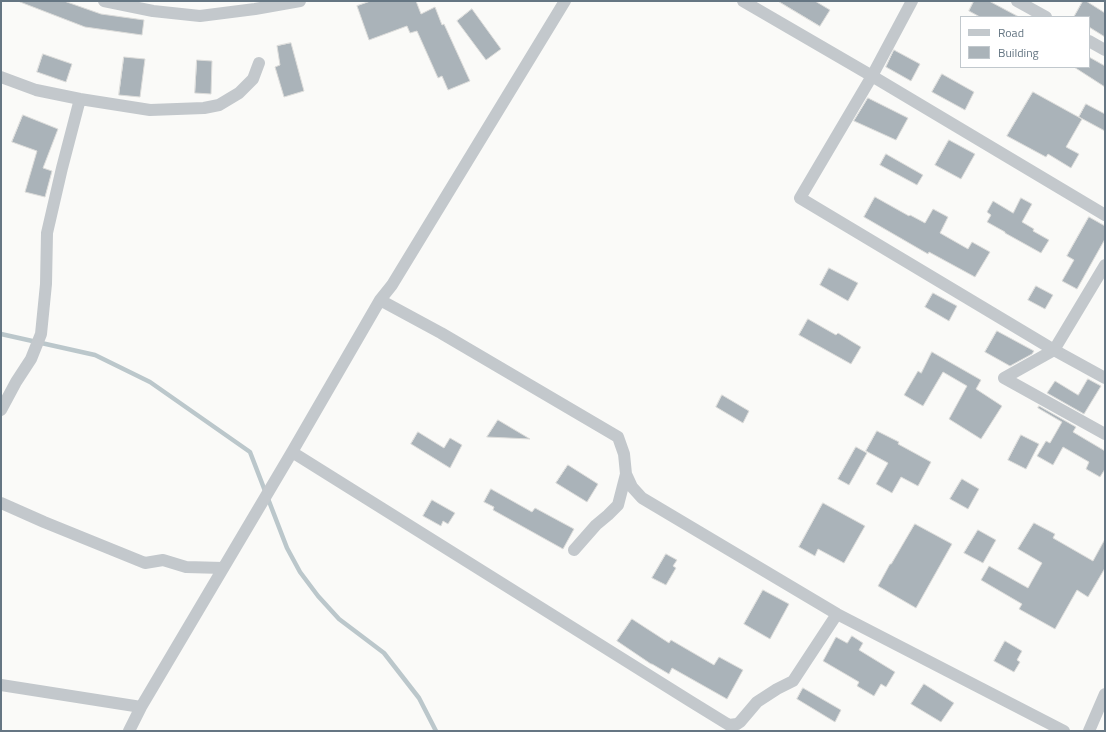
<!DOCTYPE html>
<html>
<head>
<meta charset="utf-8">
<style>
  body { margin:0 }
  #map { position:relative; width:1106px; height:732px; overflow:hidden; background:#fafaf8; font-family:"Titillium Web",sans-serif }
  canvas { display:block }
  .frame { position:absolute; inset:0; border:2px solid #657683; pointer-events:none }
  .legend { position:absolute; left:960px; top:16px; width:130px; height:52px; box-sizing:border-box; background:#fff; border:1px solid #c1c8cd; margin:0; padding:5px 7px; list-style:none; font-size:12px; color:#657683 }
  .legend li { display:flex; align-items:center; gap:8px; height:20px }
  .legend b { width:20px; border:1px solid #c1c8cd }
</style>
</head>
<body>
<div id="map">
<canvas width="1106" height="732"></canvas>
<div class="frame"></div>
<ul class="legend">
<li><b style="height:5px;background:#c3c8cc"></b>Road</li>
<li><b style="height:11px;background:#aab3b9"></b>Building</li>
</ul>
</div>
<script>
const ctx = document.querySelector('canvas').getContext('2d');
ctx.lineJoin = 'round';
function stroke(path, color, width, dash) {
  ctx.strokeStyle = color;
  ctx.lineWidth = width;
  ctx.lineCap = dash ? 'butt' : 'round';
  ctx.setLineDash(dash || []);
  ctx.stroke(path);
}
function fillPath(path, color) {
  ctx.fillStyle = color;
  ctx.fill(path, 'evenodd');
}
stroke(new Path2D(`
  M 1,334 L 95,355 L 150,382 L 250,452 L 287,548 L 300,572 L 318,596 L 339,619 L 384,653 L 419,698 L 436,731`), '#bbc7cb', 4.5);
const building = new Path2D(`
  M 20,1 L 64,1 L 101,14 L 144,20 L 142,35 L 85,27 L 20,2 Z
  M 371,1 L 416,1 L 421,14 L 435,7 L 442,25 L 444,24 L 470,81 L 448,90 L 442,76 L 438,78 L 417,31 L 410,33 L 407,26 L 369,40 L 357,6 Z
  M 778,1 L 815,1 L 830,10 L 820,26 Z
  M 974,1 L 989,1 L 1019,17 L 980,17 L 969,11 Z
  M 1083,1 L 1086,1 L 1105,13 L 1105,37 L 1089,27 L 1089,17 L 1074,17 Z
  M 472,9 L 501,49 L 486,60 L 457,21 Z
  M 291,43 L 304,91 L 284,97 L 275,67 L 280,65 L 277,46 Z
  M 894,50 L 920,64 L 911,81 L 886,67 Z
  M 43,54 L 72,64 L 66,82 L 37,72 Z
  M 124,57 L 145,59 L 140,97 L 119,95 Z
  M 1089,57 L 1105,66 L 1105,87 L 1074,67 L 1089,67 Z
  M 197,60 L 212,61 L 211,94 L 195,93 Z
  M 942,74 L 974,92 L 965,110 L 932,92 Z
  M 1033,92 L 1082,119 L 1066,147 L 1079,154 L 1071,168 L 1048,154 L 1046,157 L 1007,136 Z
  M 868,98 L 908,118 L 896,140 L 854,121 Z
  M 1086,104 L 1105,114 L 1105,131 L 1079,117 Z
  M 23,115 L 58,129 L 43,168 L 52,171 L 45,197 L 25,192 L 37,151 L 12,142 Z
  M 949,140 L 975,154 L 961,179 L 935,165 Z
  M 886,154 L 923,175 L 917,185 L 880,165 Z
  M 875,197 L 909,216 L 910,215 L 925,223 L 933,209 L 948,217 L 940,233 L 968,249 L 972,242 L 990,252 L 975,277 L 929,252 L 928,254 L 864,217 Z
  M 1021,198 L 1032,204 L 1022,222 L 1034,229 L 1033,231 L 1049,240 L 1041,253 L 1005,233 L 1005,232 L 987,222 L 991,215 L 987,212 L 993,201 L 1013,213 Z
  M 1089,217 L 1105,226 L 1105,239 L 1077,289 L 1062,281 L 1074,260 L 1067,256 Z
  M 829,268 L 858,283 L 848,301 L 820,285 Z
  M 1036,286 L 1053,295 L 1045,309 L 1028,300 Z
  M 933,293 L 957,306 L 949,321 L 925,307 Z
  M 808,319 L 836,335 L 838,333 L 861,347 L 851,364 L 799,335 Z
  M 997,331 L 1034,351 L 1032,354 L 1010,366 L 985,352 Z
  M 932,352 L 981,380 L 976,389 L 1002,406 L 981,439 L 949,419 L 967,386 L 943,372 L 923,406 L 904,395 L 918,371 L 921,373 Z
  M 1088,379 L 1101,386 L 1084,414 L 1047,393 L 1055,381 L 1078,395 Z
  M 722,395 L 749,411 L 743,423 L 716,407 Z
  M 1039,406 L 1076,427 L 1073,432 L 1105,451 L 1105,469 L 1100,477 L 1086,469 L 1089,462 L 1063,447 L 1053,465 L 1037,456 L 1046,441 L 1050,443 L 1062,422 L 1038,408 Z
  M 498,420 L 530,439 L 487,437 Z
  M 877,431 L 899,442 L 898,444 L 931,462 L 918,486 L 901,477 L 892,493 L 876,484 L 888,463 L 866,451 Z
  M 418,432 L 444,448 L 450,438 L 462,445 L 450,468 L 411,444 Z
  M 1021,435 L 1039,444 L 1026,469 L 1008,460 Z
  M 856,447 L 867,453 L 849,485 L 838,479 Z
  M 568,465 L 598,484 L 587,502 L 556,483 Z
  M 962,479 L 979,489 L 968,509 L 950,499 Z
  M 491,489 L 532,512 L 535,508 L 574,529 L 563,549 L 493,510 L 494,507 L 484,502 Z
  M 432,500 L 455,513 L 448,524 L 443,521 L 441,526 L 423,516 Z
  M 823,503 L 865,526 L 844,563 L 818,549 L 815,556 L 799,547 Z
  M 1034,523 L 1055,534 L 1053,538 L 1093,561 L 1105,539 L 1105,568 L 1088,597 L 1077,590 L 1055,629 L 1019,609 L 1022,604 L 981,580 L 989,566 L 1028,588 L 1042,563 L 1018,549 Z
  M 915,524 L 952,544 L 916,608 L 878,586 L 890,564 L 891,564 Z
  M 978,530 L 996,540 L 983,563 L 964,553 Z
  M 666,554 L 677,560 L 673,566 L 676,568 L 666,585 L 652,578 Z
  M 763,590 L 789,604 L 770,639 L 744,624 Z
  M 632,619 L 669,643 L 671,640 L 714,665 L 719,657 L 743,670 L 727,699 L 672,668 L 669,674 L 652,664 L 651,664 L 617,641 Z
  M 852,636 L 863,643 L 859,650 L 895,672 L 886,687 L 881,684 L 874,696 L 857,686 L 859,682 L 823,661 L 836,637 L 847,643 Z
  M 1005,641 L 1022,651 L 1017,660 L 1020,662 L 1014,672 L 994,661 Z
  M 924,684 L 954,703 L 941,722 L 911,704 Z
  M 803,688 L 841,710 L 835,722 L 797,699 Z`);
fillPath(building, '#aab3b9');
stroke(building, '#dcdcda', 1);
stroke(new Path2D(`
  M 104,1 L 153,11 L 200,16 L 255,9 L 300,1
  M 743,1 L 872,76 L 1105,215
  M 912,1 L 872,76 L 800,198 L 1054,350 L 1105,378
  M 1017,1 L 1046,17
  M 1089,41 L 1105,50
  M 1,77 L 36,90 L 80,99 L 150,110 L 204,108 L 219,105 L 239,93 L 253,79 L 259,63
  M 380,300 L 441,333 L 618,437 L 624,454 L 626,474 L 632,487 L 642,498 L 837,614 L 1064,731
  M 1004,378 L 1054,350 L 1105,265
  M 1004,378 L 1105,434
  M 1,410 L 16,382 L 31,359 L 41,334 L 46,284 L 47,233 L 62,168 L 80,99
  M 292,452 L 690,701 L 729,725 L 737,724 L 740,722 L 757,702 L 777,689 L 793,681 L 837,614
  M 1,503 L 44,522 L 145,563 L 163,560 L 186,567 L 223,568
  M 574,550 L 596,525 L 608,515 L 618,505 L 626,474
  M 1,685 L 141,707
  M 129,731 L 141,707 L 292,452 L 380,300 L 392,285 L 565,1
  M 1089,731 L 1105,694`), '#c3c8cc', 12);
</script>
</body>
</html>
